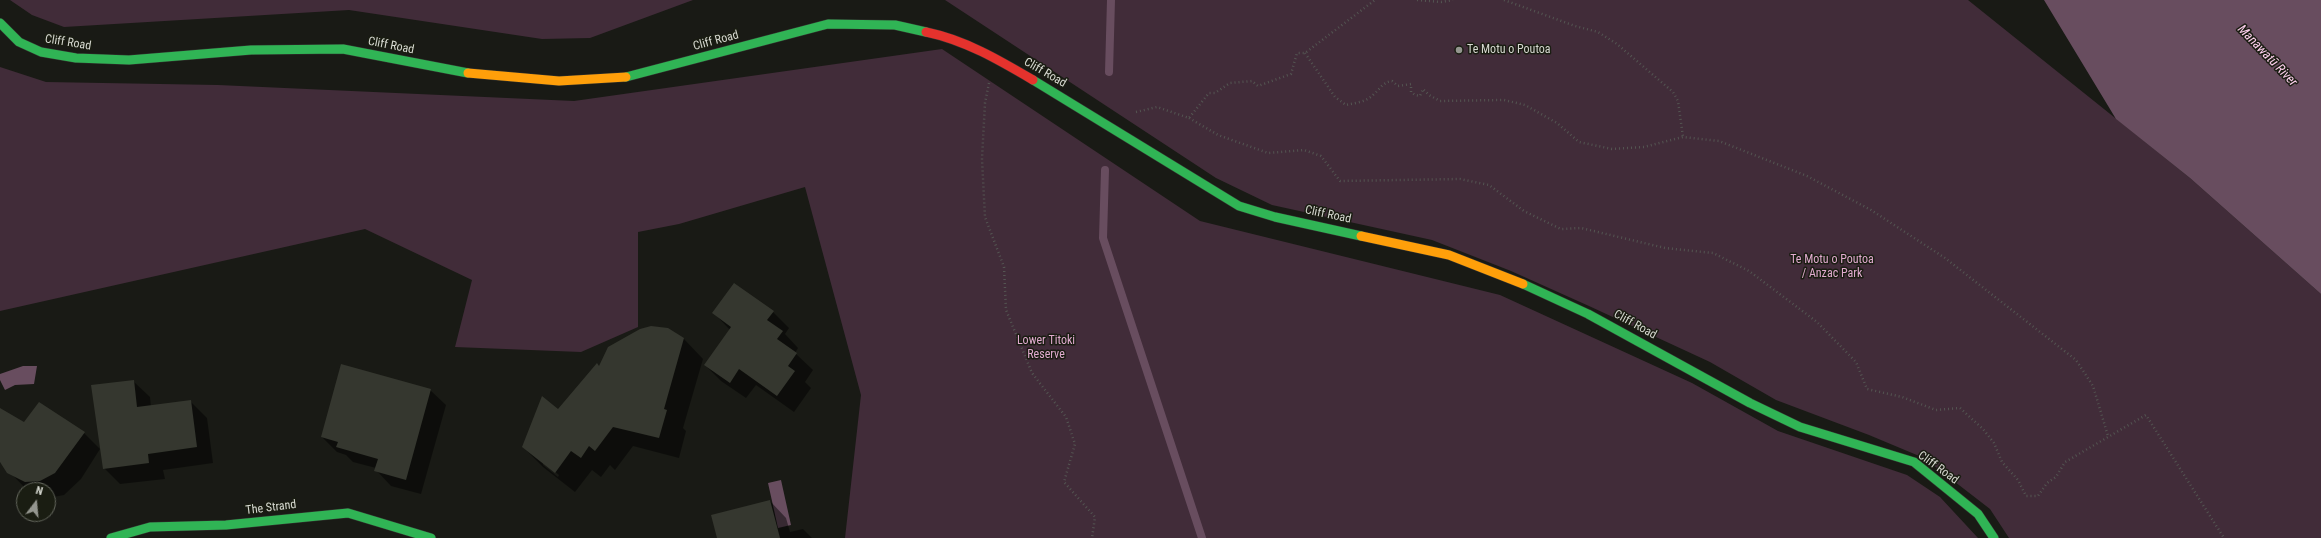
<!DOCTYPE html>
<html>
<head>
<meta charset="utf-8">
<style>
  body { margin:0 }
  #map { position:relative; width:2321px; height:538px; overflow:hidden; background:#191a15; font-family:"Roboto Condensed",sans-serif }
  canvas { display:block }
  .north { position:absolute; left:16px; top:482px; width:40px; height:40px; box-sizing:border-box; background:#1a1d12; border:1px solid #65685e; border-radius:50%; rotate:16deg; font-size:11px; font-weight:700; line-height:16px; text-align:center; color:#d6d8d0 }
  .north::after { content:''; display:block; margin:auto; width:14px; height:18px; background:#94968f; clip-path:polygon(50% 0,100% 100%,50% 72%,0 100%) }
</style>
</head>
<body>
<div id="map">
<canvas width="2321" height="538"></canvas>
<div class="north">N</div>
</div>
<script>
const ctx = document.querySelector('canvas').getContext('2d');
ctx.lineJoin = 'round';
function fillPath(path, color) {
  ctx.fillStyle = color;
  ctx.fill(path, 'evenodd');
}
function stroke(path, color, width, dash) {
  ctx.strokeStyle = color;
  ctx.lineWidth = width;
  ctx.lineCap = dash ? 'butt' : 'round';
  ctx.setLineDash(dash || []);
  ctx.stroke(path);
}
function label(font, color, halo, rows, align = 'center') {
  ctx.font = font + ' "Roboto Condensed",sans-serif';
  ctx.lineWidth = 3;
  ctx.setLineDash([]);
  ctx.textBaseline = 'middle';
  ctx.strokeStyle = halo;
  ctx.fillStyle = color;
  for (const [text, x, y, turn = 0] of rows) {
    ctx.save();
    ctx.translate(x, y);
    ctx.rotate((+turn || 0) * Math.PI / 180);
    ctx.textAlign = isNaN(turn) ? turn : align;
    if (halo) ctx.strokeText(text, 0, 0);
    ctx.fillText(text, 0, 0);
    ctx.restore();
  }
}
fillPath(new Path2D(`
  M 10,0 L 693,0 L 590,38 L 542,39 L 349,10 L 64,27 L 32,15 Z
  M 945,0 L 1968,0 L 2190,178 L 2321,294 L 2321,538 L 2009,538 L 1990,509 L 1924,458 L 1869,435 L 1776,400 L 1710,362 L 1589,306 L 1511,271 L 1432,240 L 1272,205 L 1216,178 Z
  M 942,49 L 1200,221 L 1500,295 L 1692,383 L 1778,431 L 1907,475 L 1940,497 L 1978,538 L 845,538 L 861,395 L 805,187 L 679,224 L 638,232 L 638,327 L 581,352 L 455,347 L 472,280 L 365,229 L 0,311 L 0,67 L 46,82 L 218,85 L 574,101 Z`), '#412c39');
fillPath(new Path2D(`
  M 2044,0 L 2321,0 L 2321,294 L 2190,178 L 2116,119 Z
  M 23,366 L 37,366 L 34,384 L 15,385 L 5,390 L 0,380 L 0,374 Z
  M 781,480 L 791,525 L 778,528 L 768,483 Z`), '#684d5f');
fillPath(new Path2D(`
  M 773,312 L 789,328 L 785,334 L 798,348 L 795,353 L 813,370 L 805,382 L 811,388 L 794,412 L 756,385 L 746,398 L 721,381 L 705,365 L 730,330 L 714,313 Z
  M 660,327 L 684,339 L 703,359 L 683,428 L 686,431 L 679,458 L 633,446 L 615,470 L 610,465 L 601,477 L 592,470 L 575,492 L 543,467 L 523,447 L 600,367 L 640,330 ZM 543,462 L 559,475 L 558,477 L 543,465 Z
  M 133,381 L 150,397 L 151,407 L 190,401 L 207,418 L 213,463 L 163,470 L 165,479 L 120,484 L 104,468 Z
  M 430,390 L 446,405 L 421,494 L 391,486 L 376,470 L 376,468 L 353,462 L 346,455 L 337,452 L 322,437 Z
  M 0,409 L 25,423 L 84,433 L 100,449 L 81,479 L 64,495 L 48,498 L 48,490 L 27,490 L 0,462 Z
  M 770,501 L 786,518 L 790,532 L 803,529 L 812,538 L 718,538 Z`), '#0007');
stroke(new Path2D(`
  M 1109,72 L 1111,0
  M 1105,170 L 1103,238 L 1202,538`), '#684d5f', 8);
fillPath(new Path2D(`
  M 734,283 L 774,311 L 767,320 L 783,331 L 777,339 L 797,353 L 788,366 L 795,371 L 777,396 L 739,369 L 730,383 L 704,365 L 731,327 L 712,313 Z
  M 651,326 L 668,328 L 684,338 L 664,409 L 667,410 L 659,438 L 613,427 L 595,451 L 589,446 L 581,458 L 571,451 L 555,473 L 522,447 L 542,396 L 558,409 L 597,363 L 599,366 L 608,347 L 640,329 Z
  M 341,364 L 431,389 L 406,480 L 374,471 L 378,459 L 336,447 L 338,442 L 321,437 Z
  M 134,380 L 137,407 L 191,400 L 197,447 L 148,454 L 149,463 L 103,469 L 91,385 Z
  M 39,402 L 85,432 L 55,473 L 40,481 L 25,482 L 7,473 L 0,462 L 0,408 L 24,422 Z
  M 770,500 L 780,538 L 717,538 L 711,515 Z`), '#35372f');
const fast = new Path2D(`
  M 0,23 L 19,42 L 41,52 L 76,58 L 129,60 L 251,50 L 343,49 L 468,73
  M 626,77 L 828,24 L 895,25 L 926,32
  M 1033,80 L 1239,206 L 1275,217 L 1361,236
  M 1523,284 L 1588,314 L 1750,403 L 1800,427 L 1914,462 L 1978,514 L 1994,538
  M 111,538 L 150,527 L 226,525 L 348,513 L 431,538`);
const slow = new Path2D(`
  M 468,73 L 559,81 L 626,77
  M 1361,236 L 1449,255 L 1523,284`);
const jam = new Path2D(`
  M 926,32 C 965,40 999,60 1033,80`);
stroke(fast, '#333430', 10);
stroke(slow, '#333430', 10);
stroke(jam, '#333430', 10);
stroke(new Path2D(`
  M 1417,0 L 1441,2 L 1453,0
  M 1504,0 L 1575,26 L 1598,32 L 1617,44 L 1673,92 L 1678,101 L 1683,137
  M 1305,53 L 1335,97 L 1346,105 C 1355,103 1366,102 1373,95 C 1380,89 1383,82 1392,81 L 1398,86 L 1411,84 L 1411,92 L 1415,95 L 1420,96 L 1423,89 L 1429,95 L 1440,101 L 1504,100 L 1525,105 L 1557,123 L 1579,142 L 1612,149 L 1644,147 L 1683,137 L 1719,141 L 1807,176 L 1871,210 L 1945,258 L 2076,360 L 2093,386 L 2108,436
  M 989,83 L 985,103 L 982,159 L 985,217 L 1004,267 L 1006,310 L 1032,373 L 1066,417 L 1075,444 L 1064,482 L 1095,517 L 1092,538
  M 1136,112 L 1157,107 L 1189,118 L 1209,93 L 1215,93 L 1230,83 L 1252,81 L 1258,86 L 1291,74 L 1297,53 L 1305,53 L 1375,0
  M 1189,118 L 1218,135 L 1268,153 L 1304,150 L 1321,156 L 1340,181 L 1460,179 L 1489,185 L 1524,211 L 1561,229 L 1581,228 L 1665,248 L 1713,253 L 1749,271 L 1817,322 L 1856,362 L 1867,389 L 1902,397 L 1936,410 L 1960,408 L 1983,429 L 1994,443 L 2002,462 L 2018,480 L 2026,496 L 2038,496 L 2047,483 L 2056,477 L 2065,462 L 2146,415 L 2224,538`), '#545552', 2.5, [1, 3]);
stroke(fast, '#30b455', 9);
stroke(slow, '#ff9f0a', 9);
stroke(jam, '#e5322d', 9);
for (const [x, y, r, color] of [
  [1459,50,4,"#94968f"]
]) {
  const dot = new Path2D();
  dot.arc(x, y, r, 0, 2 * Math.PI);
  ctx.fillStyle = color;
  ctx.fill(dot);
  stroke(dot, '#1a1d12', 1.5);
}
label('12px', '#d6d8d0', '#1a1d12', [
  ["Cliff Road",716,41,-15],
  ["Cliff Road",68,43,9],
  ["Cliff Road",391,46,11],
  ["Cliff Road",1045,73,30],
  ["Cliff Road",1328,215,12],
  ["Cliff Road",1635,325,29],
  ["Cliff Road",1938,468,36],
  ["The Strand",271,508,-7]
]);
label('12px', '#d6d8d0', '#1a1d12', [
  ["Te Motu o Poutoa",1467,50]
], 'left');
label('12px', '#e1abcf', '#1a1d12', [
  ["Te Motu o Poutoa",1832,260],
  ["/ Anzac Park",1832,274],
  ["Lower Titoki",1046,341],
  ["Reserve",1046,355]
]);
label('italic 13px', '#fdd0ed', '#1a1d12', [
  ["Manawatū River",2267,56,46]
]);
</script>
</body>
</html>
